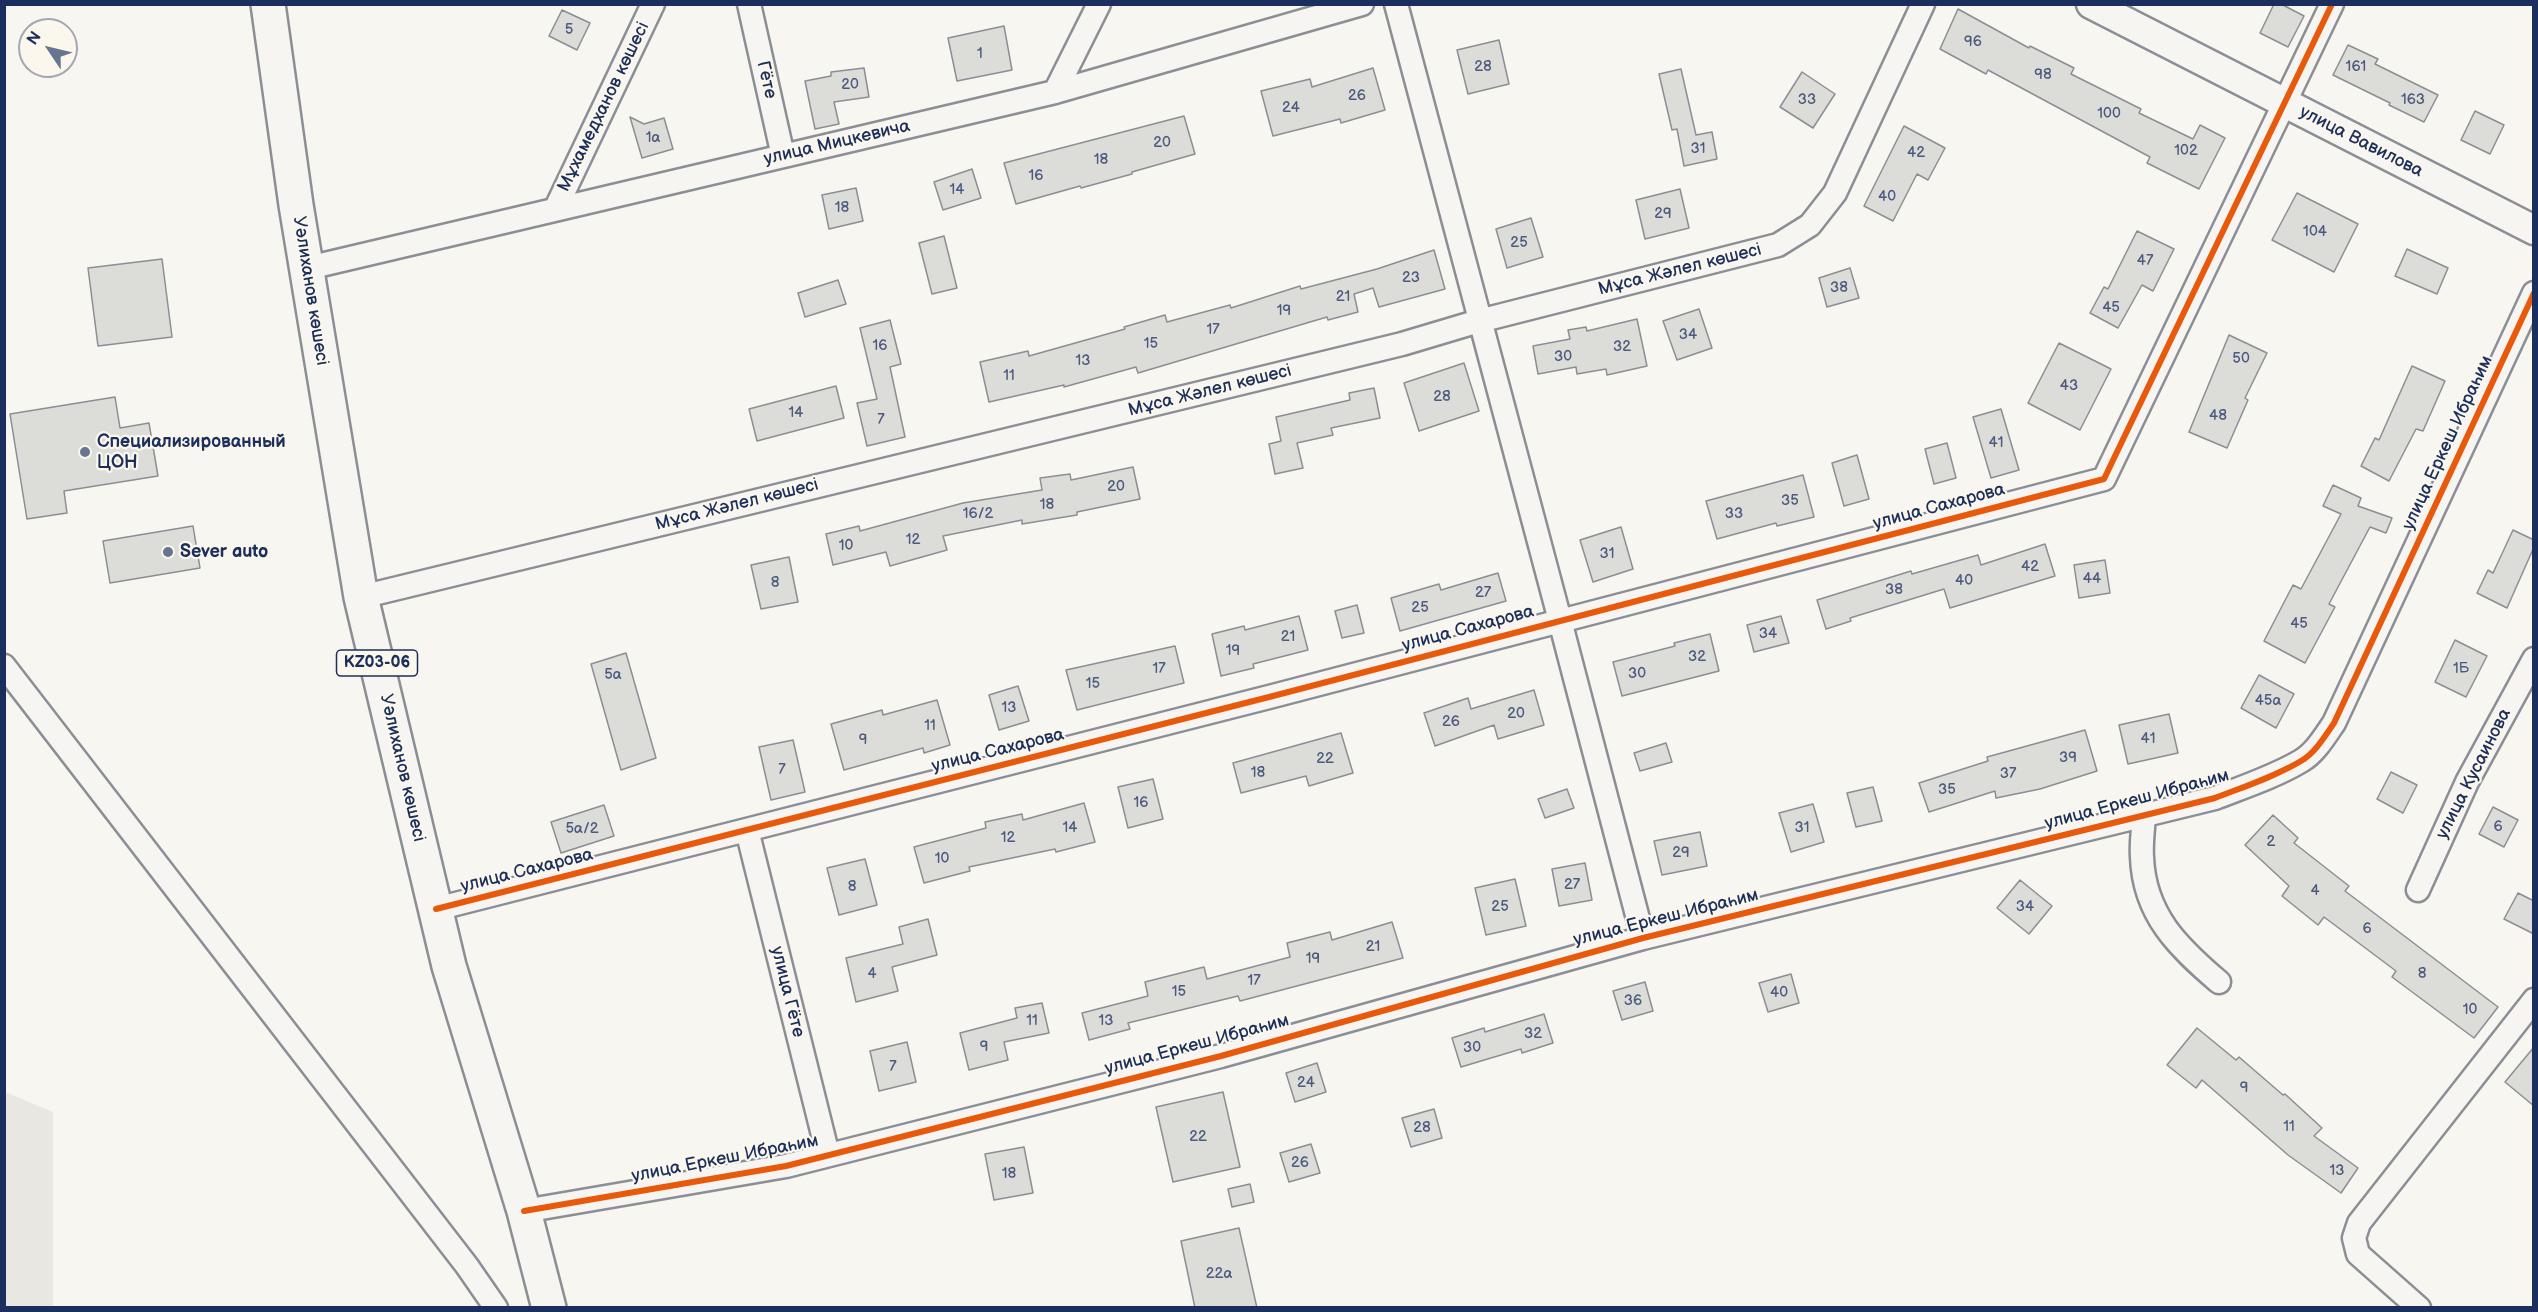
<!DOCTYPE html>
<html>
<head>
<meta charset="utf-8">
<style>
  body { margin:0 }
  #map { position:relative; width:2538px; height:1312px; overflow:hidden; background:#f8f6f0; font-family:"Balsamiq Sans",sans-serif }
  canvas { display:block }
  .frame { position:absolute; inset:0; border:6px solid #1b2f5e; pointer-events:none }
  .north { position:absolute; left:18px; top:18px; width:60px; height:60px; box-sizing:border-box; background:#fbf7ec; border:2px solid #a1a7b3; border-radius:50%; rotate:305deg; font-size:16px; font-weight:700; line-height:24px; text-align:center; color:#1b2f5e }
  .north::after { content:''; display:block; margin:auto; width:21px; height:27px; background:#687591; clip-path:polygon(50% 0,100% 100%,50% 72%,0 100%) }
</style>
</head>
<body>
<div id="map">
<canvas width="2538" height="1312"></canvas>
<div class="frame"></div>
<div class="north">N</div>
</div>
<script>
const ctx = document.querySelector('canvas').getContext('2d');
ctx.lineJoin = 'round';
function fillPath(path, color) {
  ctx.fillStyle = color;
  ctx.fill(path, 'evenodd');
}
function stroke(path, color, width, dash) {
  ctx.strokeStyle = color;
  ctx.lineWidth = width;
  ctx.lineCap = dash ? 'butt' : 'round';
  ctx.setLineDash(dash || []);
  ctx.stroke(path);
}
function label(font, color, halo, rows, align = 'center') {
  ctx.font = font + ' "Balsamiq Sans",sans-serif';
  ctx.lineWidth = 4.5;
  ctx.setLineDash([]);
  ctx.textBaseline = 'middle';
  ctx.strokeStyle = halo;
  ctx.fillStyle = color;
  for (const [text, x, y, turn = 0] of rows) {
    ctx.save();
    ctx.translate(x, y);
    ctx.rotate((+turn || 0) * Math.PI / 180);
    ctx.textAlign = isNaN(turn) ? turn : align;
    if (halo) ctx.strokeText(text, 0, 0);
    ctx.fillText(text, 0, 0);
    ctx.restore();
  }
}
fillPath(new Path2D(`
  M 5,1092 L 53,1112 L 53,1307 L 5,1307 Z`), '#e8e7e2');
const building = new Path2D(`
  M 2274,4 L 2281,4 L 2304,16 L 2288,47 L 2260,33 Z
  M 1958,9 L 2029,48 L 2030,46 L 2074,68 L 2071,74 L 2141,109 L 2139,113 L 2193,139 L 2200,125 L 2225,138 L 2199,189 L 2147,163 L 2150,157 L 1988,70 L 1986,74 L 1940,49 Z
  M 562,10 L 590,23 L 577,50 L 549,36 Z
  M 1004,26 L 1012,70 L 957,81 L 948,38 Z
  M 1499,40 L 1509,84 L 1468,94 L 1457,50 Z
  M 2348,45 L 2378,59 L 2375,64 L 2438,95 L 2424,122 L 2389,105 L 2390,103 L 2333,75 Z
  M 864,68 L 869,97 L 834,102 L 839,124 L 815,129 L 805,81 L 831,76 L 831,72 Z
  M 1373,68 L 1385,110 L 1341,123 L 1340,119 L 1273,136 L 1261,91 L 1310,79 L 1312,87 Z
  M 1681,69 L 1696,135 L 1712,132 L 1717,159 L 1684,166 L 1677,129 L 1672,130 L 1659,74 Z
  M 1802,72 L 1835,94 L 1813,128 L 1780,107 Z
  M 2475,111 L 2504,125 L 2490,154 L 2461,140 Z
  M 1184,116 L 1195,154 L 1132,172 L 1132,174 L 1081,188 L 1080,186 L 1016,204 L 1004,163 Z
  M 630,117 L 644,124 L 664,118 L 673,149 L 642,158 Z
  M 1904,126 L 1945,148 L 1928,180 L 1917,174 L 1893,221 L 1864,206 Z
  M 972,169 L 981,198 L 943,210 L 934,182 Z
  M 856,188 L 863,221 L 829,229 L 822,195 Z
  M 1680,189 L 1689,228 L 1645,239 L 1636,200 Z
  M 2297,193 L 2358,224 L 2334,272 L 2272,240 Z
  M 1531,218 L 1543,257 L 1507,268 L 1496,229 Z
  M 2137,231 L 2174,249 L 2153,291 L 2142,285 L 2118,328 L 2090,313 L 2104,287 L 2108,289 Z
  M 944,236 L 957,288 L 932,294 L 919,243 Z
  M 2407,249 L 2448,268 L 2437,294 L 2395,276 Z
  M 1434,250 L 1445,289 L 1379,307 L 1373,288 L 1354,294 L 1358,312 L 1328,320 L 1327,317 L 1138,373 L 1136,367 L 1064,387 L 1064,385 L 989,402 L 980,362 L 1028,351 L 1029,356 L 1125,329 L 1124,327 L 1165,315 L 1167,322 L 1230,305 L 1231,308 L 1300,286 L 1301,289 L 1377,269 Z
  M 162,259 L 172,337 L 98,346 L 88,268 Z
  M 1850,268 L 1859,298 L 1827,307 L 1819,278 Z
  M 838,280 L 846,304 L 805,317 L 798,293 Z
  M 1699,309 L 1712,348 L 1677,360 L 1663,321 Z
  M 1637,319 L 1647,366 L 1607,375 L 1606,369 L 1577,374 L 1576,367 L 1538,374 L 1533,346 L 1570,339 L 1568,330 L 1586,327 L 1587,331 Z
  M 890,320 L 901,364 L 890,367 L 905,437 L 867,446 L 857,403 L 877,399 L 860,328 Z
  M 2229,335 L 2267,353 L 2245,398 L 2248,400 L 2227,448 L 2189,432 Z
  M 2059,343 L 2111,369 L 2080,430 L 2028,403 Z
  M 1464,363 L 1479,411 L 1419,431 L 1404,383 Z
  M 2412,366 L 2445,381 L 2423,431 L 2416,429 L 2389,481 L 2361,466 L 2375,438 L 2379,440 Z
  M 836,386 L 844,418 L 757,441 L 749,409 Z
  M 1374,388 L 1380,418 L 1331,428 L 1333,435 L 1297,443 L 1303,468 L 1275,474 L 1269,444 L 1281,441 L 1276,417 L 1350,400 L 1349,393 Z
  M 115,397 L 120,428 L 149,423 L 158,476 L 64,491 L 67,513 L 27,519 L 10,414 Z
  M 2001,409 L 2019,470 L 1991,478 L 1973,417 Z
  M 1947,443 L 1956,478 L 1934,484 L 1925,449 Z
  M 1857,455 L 1869,499 L 1844,506 L 1832,463 Z
  M 1133,467 L 1140,499 L 1077,512 L 1077,515 L 1022,524 L 1022,520 L 943,536 L 947,550 L 890,566 L 886,552 L 833,565 L 826,534 L 859,526 L 860,531 L 963,503 L 1042,490 L 1040,478 L 1070,474 L 1071,480 Z
  M 1803,475 L 1814,517 L 1777,526 L 1776,523 L 1717,539 L 1706,501 Z
  M 2333,485 L 2361,498 L 2358,506 L 2392,518 L 2386,533 L 2370,527 L 2329,604 L 2335,607 L 2305,663 L 2264,641 L 2293,585 L 2301,589 L 2341,514 L 2323,506 Z
  M 193,526 L 200,568 L 110,583 L 103,541 Z
  M 1621,527 L 1633,569 L 1593,582 L 1580,540 Z
  M 2513,530 L 2534,540 L 2534,547 L 2507,608 L 2477,593 L 2488,570 L 2493,573 Z
  M 2045,544 L 2055,576 L 1950,608 L 1944,589 L 1850,618 L 1851,621 L 1826,629 L 1817,600 L 1911,571 L 1912,574 L 1978,555 L 1981,565 Z
  M 789,557 L 798,602 L 761,609 L 751,565 Z
  M 2105,560 L 2110,593 L 2079,598 L 2074,565 Z
  M 1498,573 L 1506,601 L 1400,631 L 1391,598 L 1439,584 L 1441,590 Z
  M 1357,605 L 1364,633 L 1342,638 L 1335,611 Z
  M 1299,616 L 1308,650 L 1253,664 L 1254,668 L 1221,676 L 1212,634 L 1244,626 L 1245,630 Z
  M 1781,616 L 1789,643 L 1754,652 L 1747,625 Z
  M 1710,634 L 1719,671 L 1622,696 L 1613,662 L 1675,646 L 1674,643 Z
  M 2455,640 L 2487,656 L 2466,697 L 2435,682 Z
  M 1175,646 L 1184,683 L 1077,710 L 1066,670 Z
  M 626,653 L 656,758 L 621,770 L 591,664 Z
  M 2259,675 L 2294,694 L 2276,728 L 2241,708 Z
  M 1018,686 L 1029,721 L 999,730 L 989,695 Z
  M 1534,690 L 1544,725 L 1498,739 L 1494,725 L 1435,746 L 1424,713 L 1468,698 L 1471,709 Z
  M 937,700 L 950,745 L 924,753 L 923,748 L 844,770 L 831,724 L 882,710 L 883,715 Z
  M 2169,714 L 2178,753 L 2128,764 L 2119,725 Z
  M 2085,730 L 2097,771 L 2040,789 L 1996,798 L 1995,791 L 1929,812 L 1919,783 L 1988,761 L 1987,757 Z
  M 1341,733 L 1353,773 L 1309,786 L 1306,776 L 1241,793 L 1233,763 Z
  M 793,740 L 805,792 L 771,800 L 759,747 Z
  M 1666,743 L 1672,762 L 1640,771 L 1634,753 Z
  M 2391,772 L 2417,785 L 2403,813 L 2377,799 Z
  M 1153,779 L 1163,819 L 1128,828 L 1118,787 Z
  M 1873,787 L 1882,821 L 1856,827 L 1847,793 Z
  M 1567,789 L 1574,808 L 1545,818 L 1538,799 Z
  M 1084,803 L 1095,842 L 1056,852 L 1055,849 L 969,867 L 970,871 L 924,883 L 914,847 L 986,828 L 985,822 L 1022,814 L 1023,820 Z
  M 1813,804 L 1824,842 L 1791,852 L 1779,813 Z
  M 604,805 L 614,836 L 561,853 L 551,822 Z
  M 2493,807 L 2518,820 L 2504,847 L 2479,834 Z
  M 2273,815 L 2298,838 L 2294,843 L 2349,886 L 2345,891 L 2498,1007 L 2474,1038 L 2392,977 L 2396,971 L 2324,917 L 2318,925 L 2282,896 L 2289,886 L 2245,845 Z
  M 1700,832 L 1707,866 L 1662,875 L 1654,841 Z
  M 865,859 L 877,905 L 839,915 L 827,868 Z
  M 1585,863 L 1592,900 L 1559,906 L 1552,869 Z
  M 1515,879 L 1526,926 L 1486,935 L 1475,888 Z
  M 2020,880 L 2052,906 L 2029,934 L 1997,908 Z
  M 2518,893 L 2534,901 L 2534,934 L 2504,919 Z
  M 928,919 L 937,955 L 892,967 L 898,991 L 856,1002 L 846,958 L 903,944 L 899,927 Z
  M 1392,922 L 1403,958 L 1240,1001 L 1238,996 L 1128,1023 L 1130,1029 L 1089,1040 L 1082,1013 L 1148,996 L 1145,982 L 1204,967 L 1207,979 L 1290,957 L 1287,943 L 1330,932 L 1332,940 Z
  M 1791,974 L 1799,1003 L 1768,1012 L 1759,983 Z
  M 1645,982 L 1653,1011 L 1622,1020 L 1613,991 Z
  M 1042,1003 L 1049,1033 L 1004,1042 L 1008,1060 L 969,1070 L 960,1033 L 1017,1018 L 1015,1008 Z
  M 1544,1014 L 1553,1043 L 1522,1053 L 1521,1049 L 1461,1067 L 1452,1038 L 1484,1028 L 1485,1032 Z
  M 2197,1028 L 2236,1060 L 2239,1057 L 2283,1095 L 2285,1094 L 2322,1128 L 2314,1136 L 2358,1168 L 2341,1193 L 2288,1155 L 2202,1080 L 2196,1088 L 2167,1065 Z
  M 907,1042 L 916,1082 L 879,1091 L 870,1051 Z
  M 2534,1047 L 2534,1106 L 2505,1082 Z
  M 1317,1063 L 1326,1092 L 1295,1102 L 1286,1073 Z
  M 1223,1092 L 1240,1167 L 1173,1182 L 1156,1107 Z
  M 1434,1109 L 1442,1138 L 1411,1147 L 1402,1118 Z
  M 1311,1144 L 1320,1173 L 1289,1182 L 1280,1153 Z
  M 1024,1147 L 1033,1193 L 994,1200 L 985,1154 Z
  M 1250,1184 L 1254,1202 L 1232,1207 L 1228,1189 Z
  M 1239,1228 L 1257,1308 L 1195,1308 L 1181,1241 Z`);
fillPath(building, '#dcdcd9');
stroke(building, '#8b8e94', 1.5);
const minor = new Path2D(`
  M 749,4 L 783,156
  M 1396,4 C 1478,316 1563,626 1643,938
  M 1055,92 L 1099,4
  M 555,210 L 653,4
  M 308,268 L 1055,92 L 1362,4
  M 361,597 L 1402,344 L 1479,321 L 1778,245 L 1810,225 L 1835,193 L 1923,4
  M 4,666 L 467,1266 L 496,1308
  M 2144,816 C 2143,830 2141,844 2142,857 C 2144,915 2179,948 2219,982
  M 747,830 L 828,1155
  M 2418,890 L 2467,782 L 2534,659
  M 436,909 L 1273,696 L 2104,479 L 2332,4
  M 524,1211 L 786,1166 L 1221,1056 L 1643,938 L 2215,798 C 2243,787 2274,777 2301,761 C 2315,753 2325,736 2334,723 L 2534,293
  M 2419,1308 L 2358,1254 L 2354,1238 L 2359,1223 L 2534,1000`);
const tertiary = new Path2D(`
  M 2091,4 L 2534,230`);
const primary = new Path2D(`
  M 268,4 L 296,205 L 361,597 L 449,966 L 524,1211 L 549,1308`);
stroke(minor, '#8b8e94', 27);
stroke(tertiary, '#8b8e94', 33);
stroke(primary, '#8b8e94', 38);
stroke(minor, '#f6f5f1', 22);
stroke(tertiary, '#f6f5f1', 28);
stroke(primary, '#f6f5f1', 33);
stroke(new Path2D(`
  M 436,909 L 1273,696 L 2104,479 L 2332,4
  M 524,1211 L 786,1166 L 1221,1056 L 1643,938 L 2215,798 C 2243,787 2274,777 2301,761 C 2315,753 2325,736 2334,723 L 2534,293`), '#e8590c', 6);
for (const [x, y, r, color] of [
  [85,452,6,"#687591"],
  [168,552,6,"#687591"]
]) {
  const dot = new Path2D();
  dot.arc(x, y, r, 0, 2 * Math.PI);
  ctx.fillStyle = color;
  ctx.fill(dot);
  stroke(dot, '#fbf7ec', 2);
}
label('15px', '#4b5a7d', null, [
  ["5",569,30],
  ["96",1973,42],
  ["1",980,54],
  ["28",1483,67],
  ["161",2356,67],
  ["98",2043,75],
  ["20",850,85],
  ["26",1357,96],
  ["33",1807,100],
  ["163",2413,100],
  ["24",1291,108],
  ["100",2109,114],
  ["1а",653,138],
  ["20",1162,143],
  ["31",1698,149],
  ["102",2186,151],
  ["42",1916,153],
  ["18",1101,160],
  ["16",1036,176],
  ["14",957,190],
  ["40",1887,197],
  ["18",842,208],
  ["29",1663,214],
  ["104",2315,232],
  ["25",1519,243],
  ["47",2145,261],
  ["23",1411,278],
  ["38",1839,288],
  ["21",1343,297],
  ["45",2111,308],
  ["19",1284,311],
  ["17",1213,330],
  ["34",1688,335],
  ["15",1151,344],
  ["16",880,346],
  ["32",1622,347],
  ["30",1563,357],
  ["50",2241,359],
  ["13",1083,361],
  ["11",1009,376],
  ["43",2069,386],
  ["28",1442,397],
  ["14",796,413],
  ["48",2218,416],
  ["7",881,420],
  ["41",1996,443],
  ["20",1116,487],
  ["35",1790,501],
  ["18",1047,505],
  ["16/2",978,514],
  ["33",1734,514],
  ["12",913,540],
  ["10",846,546],
  ["31",1607,554],
  ["42",2030,567],
  ["44",2092,579],
  ["40",1964,581],
  ["8",775,583],
  ["38",1894,590],
  ["27",1483,593],
  ["25",1420,608],
  ["45",2299,624],
  ["34",1768,634],
  ["21",1288,637],
  ["19",1233,651],
  ["32",1697,657],
  ["17",1159,669],
  ["1Б",2461,669],
  ["30",1637,674],
  ["5а",613,675],
  ["15",1093,684],
  ["45а",2268,701],
  ["13",1009,708],
  ["20",1516,714],
  ["26",1451,722],
  ["11",930,726],
  ["41",2148,739],
  ["9",863,740],
  ["39",2068,758],
  ["22",1325,759],
  ["7",782,770],
  ["18",1258,773],
  ["37",2008,774],
  ["35",1947,790],
  ["16",1141,803],
  ["6",2498,827],
  ["14",1070,828],
  ["31",1802,828],
  ["5а/2",582,829],
  ["12",1008,838],
  ["2",2271,842],
  ["29",1681,853],
  ["10",942,859],
  ["27",1572,885],
  ["8",852,887],
  ["4",2315,891],
  ["25",1500,907],
  ["34",2025,907],
  ["6",2367,929],
  ["21",1373,947],
  ["19",1313,959],
  ["4",872,974],
  ["8",2422,974],
  ["17",1254,981],
  ["15",1179,992],
  ["40",1779,993],
  ["36",1633,1001],
  ["10",2470,1010],
  ["11",1032,1021],
  ["13",1106,1021],
  ["32",1533,1034],
  ["9",984,1047],
  ["30",1472,1048],
  ["7",893,1067],
  ["24",1306,1083],
  ["9",2244,1088],
  ["11",2289,1127],
  ["28",1422,1128],
  ["22",1198,1137],
  ["26",1300,1163],
  ["13",2337,1171],
  ["18",1009,1174],
  ["22а",1219,1274]
]);
for (const [x, y, w] of [
  [377,663,81]
]) {
  const box = new Path2D();
  box.roundRect(x - w / 2, y - 13, w, 26, 4.5);
  ctx.fillStyle = '#fbf7ec';
  ctx.fill(box);
  stroke(box, '#1b2f5e', 1.5);
}
label('bold 16px', '#1b2f5e', null, [
  ["KZ03-06",377,663]
]);
label('18px', '#1b2f5e', '#fbf7ec', [
  ["Гёте",766,80,77],
  ["Мұхамедханов көшесі",604,107,-64],
  ["улица Вавилова",2361,142,27],
  ["улица Мицкевича",837,143,-13],
  ["Мұса Жәлел көшесі",1680,270,-14],
  ["Уәлиханов көшесі",310,291,81],
  ["Мұса Жәлел көшесі",1210,391,-14],
  ["улица Еркеш Ибраһим",2448,443,-65],
  ["Мұса Жәлел көшесі",737,505,-14],
  ["улица Сахарова",1939,507,-15],
  ["улица Сахарова",1468,629,-15],
  ["улица Сахарова",998,751,-14],
  ["Уәлиханов көшесі",402,768,77],
  ["улица Кусаинова",2474,774,-63],
  ["улица Еркеш Ибраһим",2137,800,-15],
  ["улица Сахарова",527,871,-14],
  ["улица Еркеш Ибраһим",1666,918,-14],
  ["улица Гёте",787,992,76],
  ["улица Еркеш Ибраһим",1197,1045,-15],
  ["улица Еркеш Ибраһим",725,1159,-11]
]);
label('bold 18px', '#1b2f5e', '#fbf7ec', [
  ["Специализированный",97,442],
  ["ЦОН",97,463],
  ["Sever auto",180,552]
], 'left');
</script>
</body>
</html>
